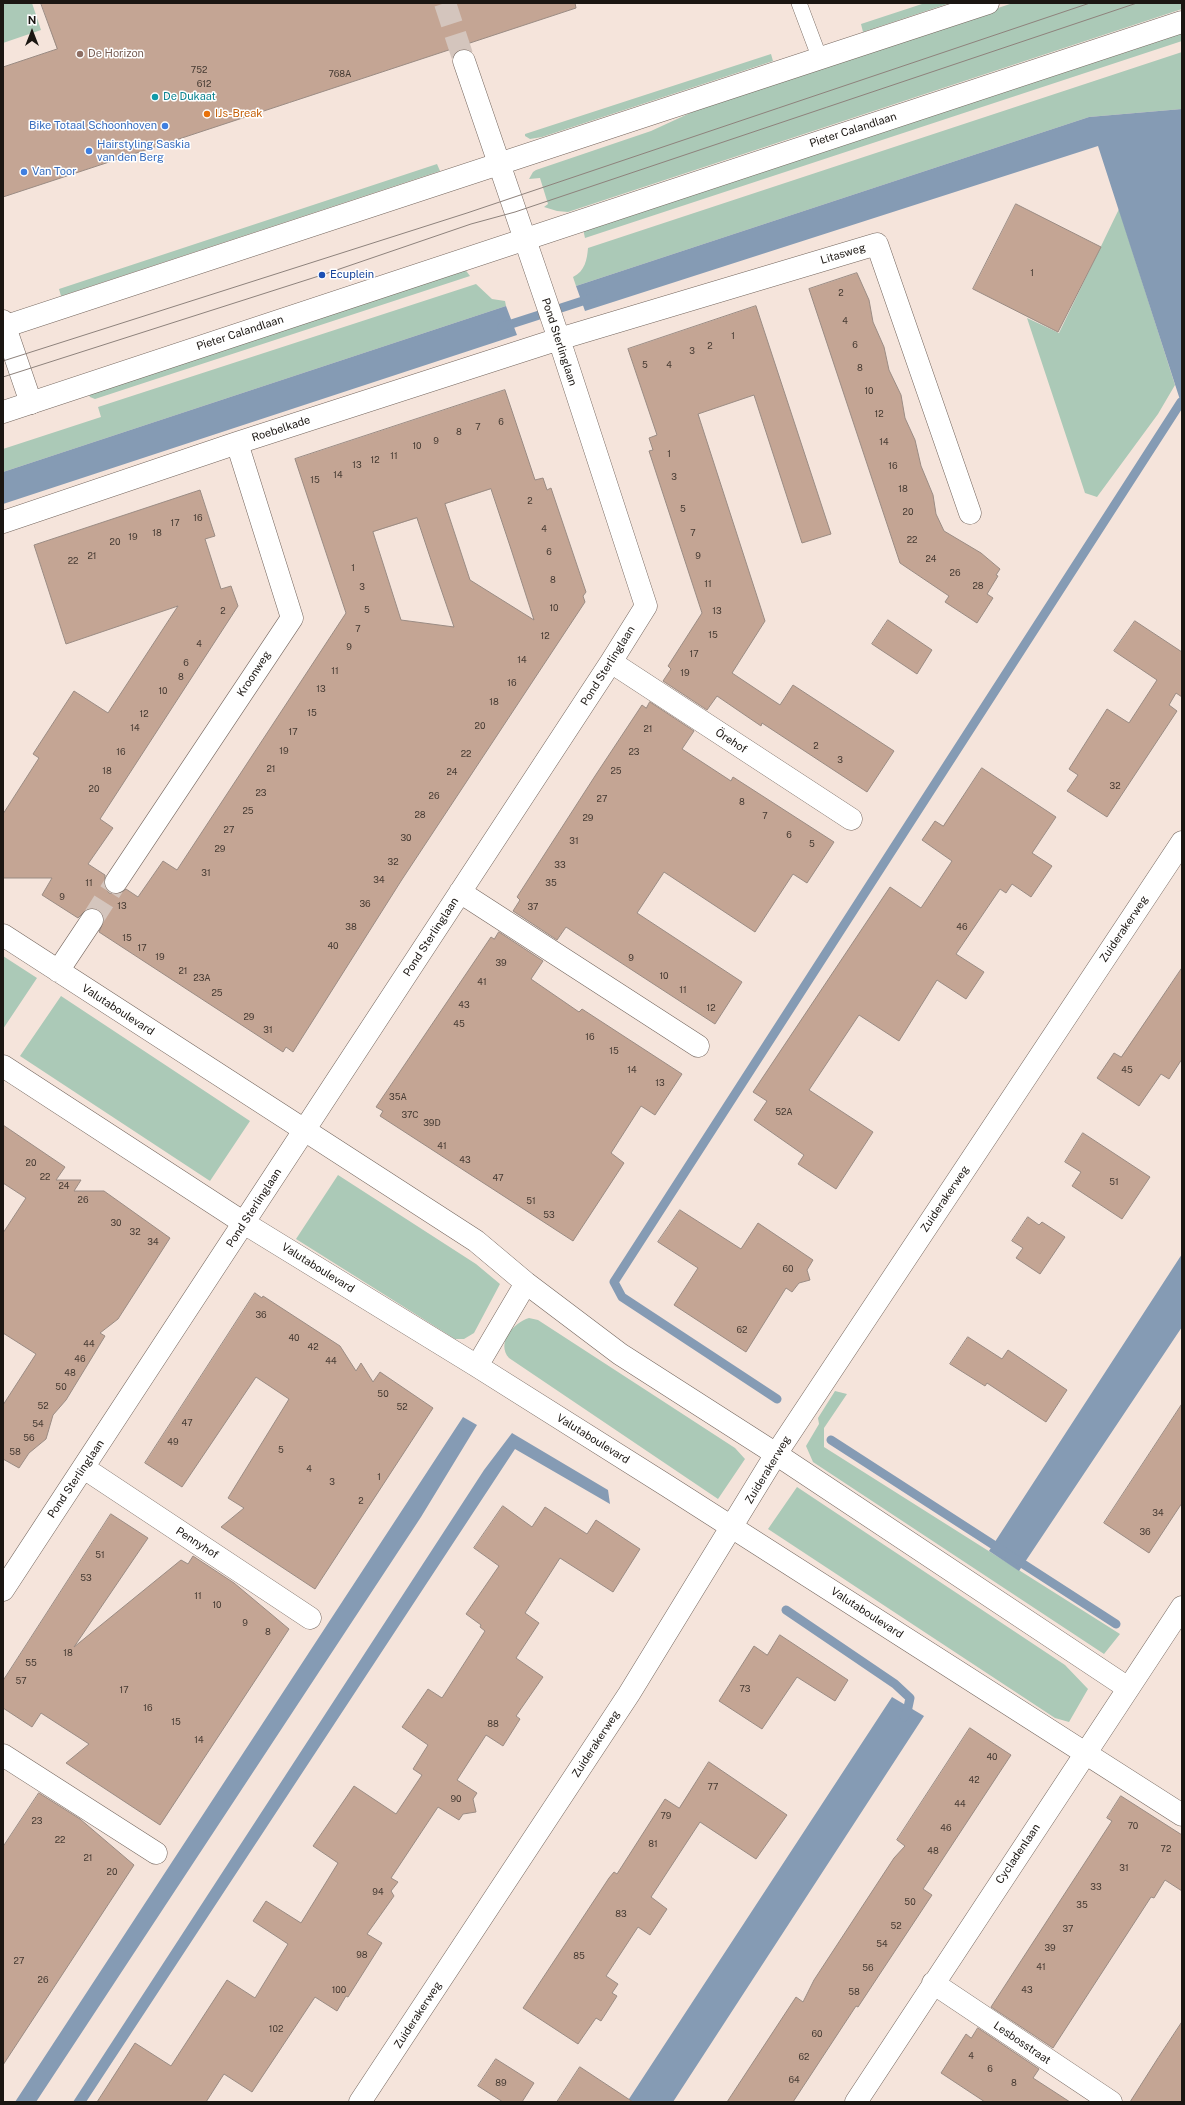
<!DOCTYPE html>
<html>
<head>
<meta charset="utf-8">
<style>
  body { margin:0 }
  #map { position:relative; width:1185px; height:2105px; overflow:hidden; background:#f5e4db; font-family:"Public Sans",sans-serif }
  canvas { display:block }
  .frame { position:absolute; inset:0; border:4px solid #1b1612; pointer-events:none }
  .north { position:absolute; left:12px; top:12px; width:40px; height:40px; -webkit-text-stroke:3px #fff; paint-order:stroke; rotate:0deg; font-size:11px; font-weight:700; line-height:16px; text-align:center; color:#1b1612 }
  .north::after { content:''; display:block; margin:auto; width:14px; height:18px; background:#1b1612; clip-path:polygon(50% 0,100% 100%,50% 72%,0 100%) }
</style>
</head>
<body>
<div id="map">
<canvas width="1185" height="2105"></canvas>
<div class="frame"></div>
<div class="north">N</div>
</div>
<script>
const ctx = document.querySelector('canvas').getContext('2d');
ctx.lineJoin = 'round';
function fillPath(path, color) {
  ctx.fillStyle = color;
  ctx.fill(path, 'evenodd');
}
function stroke(path, color, width, dash) {
  ctx.strokeStyle = color;
  ctx.lineWidth = width;
  ctx.lineCap = dash ? 'butt' : 'round';
  ctx.setLineDash(dash || []);
  ctx.stroke(path);
}
function label(font, color, halo, rows, align = 'center') {
  ctx.font = font + ' "Public Sans",sans-serif';
  ctx.lineWidth = 3;
  ctx.setLineDash([]);
  ctx.textBaseline = 'middle';
  ctx.strokeStyle = halo;
  ctx.fillStyle = color;
  for (const [text, x, y, turn = 0] of rows) {
    ctx.save();
    ctx.translate(x, y);
    ctx.rotate((+turn || 0) * Math.PI / 180);
    ctx.textAlign = isNaN(turn) ? turn : align;
    if (halo) ctx.strokeText(text, 0, 0);
    ctx.fillText(text, 0, 0);
    ctx.restore();
  }
}
fillPath(new Path2D(`
  M 3,3 L 32,3 L 41,30 L 3,43 Z
  M 925,3 L 950,3 L 863,32 L 861,24 Z
  M 1013,3 L 1182,3 L 1182,9 L 568,212 L 557,211 L 544,207 L 548,204 L 540,178 L 529,179 L 533,172 L 536,170 L 651,131 L 714,102 Z
  M 1182,32 L 1182,41 L 585,238 L 583,229 Z
  M 1182,52 L 1182,109 L 1089,117 L 576,286 L 573,277 C 585,271 587,260 588,248 Z
  M 771,54 L 773,61 L 542,137 L 530,139 L 525,136 L 525,134 Z
  M 437,164 L 440,171 L 61,296 L 59,289 Z
  M 1119,209 L 1175,385 L 1158,414 L 1097,497 L 1085,493 L 1027,318 L 1059,333 Z
  M 464,268 L 470,276 L 95,399 L 90,397 L 88,392 Z
  M 476,284 L 492,299 L 505,301 L 506,306 L 3,472 L 3,449 L 101,417 L 98,407 Z
  M 3,956 L 37,978 L 3,1029 Z
  M 61,996 L 250,1121 L 210,1181 L 20,1056 Z
  M 338,1175 L 476,1264 L 500,1284 L 474,1333 L 464,1339 L 455,1339 L 296,1239 Z
  M 529,1318 L 538,1320 L 735,1448 L 745,1459 L 718,1499 L 509,1358 C 496,1343 513,1323 529,1318 Z
  M 835,1391 L 847,1394 L 824,1428 L 824,1447 L 1120,1634 L 1104,1654 L 813,1462 L 806,1446 L 819,1424 L 818,1418 Z
  M 797,1487 L 1065,1665 L 1088,1689 L 1069,1722 L 1055,1718 L 768,1529 Z`), '#abc9b7');
fillPath(new Path2D(`
  M 1182,109 L 1182,406 L 1098,146 L 585,311 L 576,286 L 1089,117 Z
  M 506,306 L 517,335 L 3,504 L 3,472 Z
  M 1182,1254 L 1182,1327 L 1019,1571 L 989,1551 Z
  M 463,1417 L 477,1425 L 421,1517 L 36,2102 L 15,2102 Z
  M 512,1433 L 608,1490 L 610,1504 L 515,1449 L 86,2102 L 73,2102 L 484,1470 Z
  M 892,1697 L 924,1716 L 673,2102 L 627,2102 Z`), '#859bb4');
stroke(new Path2D(`
  M 502,327 L 592,298
  M 777,1399 L 622,1297 L 614,1282 L 1181,402
  M 831,1440 L 1116,1624
  M 786,1610 L 895,1684 L 910,1698 L 907,1712 L 904,1717`), '#859bb4', 9);
const building = new Path2D(`
  M 41,3 L 575,3 L 576,8 L 3,197 L 3,67 L 57,49 Z
  M 1016,204 L 1101,247 L 1058,332 L 973,289 Z
  M 857,273 L 869,300 L 873,322 L 884,347 L 889,370 L 901,395 L 905,418 L 915,440 L 921,466 L 933,495 L 936,514 L 944,531 L 981,553 L 1000,569 L 996,575 L 998,576 L 987,594 L 993,598 L 977,623 L 945,602 L 949,596 L 900,563 L 809,289 Z
  M 756,306 L 831,534 L 802,543 L 754,395 L 698,414 L 765,621 L 732,673 L 780,705 L 793,685 L 894,751 L 867,792 L 762,723 L 761,726 L 717,696 L 707,710 L 663,681 L 671,669 L 668,666 L 702,613 L 649,451 L 653,450 L 649,438 L 657,435 L 628,349 Z
  M 505,390 L 535,480 L 543,478 L 547,490 L 551,488 L 586,592 L 583,596 L 585,602 L 401,881 L 293,1052 L 286,1047 L 283,1052 L 99,932 L 104,920 L 103,914 L 99,909 L 93,908 L 87,909 L 78,918 L 42,895 L 52,878 L 3,878 L 3,814 L 39,758 L 33,754 L 74,691 L 108,713 L 178,606 L 66,644 L 34,545 L 200,490 L 215,536 L 205,539 L 221,589 L 231,586 L 238,606 L 100,819 L 113,828 L 88,864 L 105,875 L 105,887 L 109,893 L 115,894 L 121,893 L 126,889 L 138,897 L 163,861 L 177,870 L 346,613 L 295,459 ZM 491,489 L 510,546 L 534,620 L 470,580 L 445,504 ZM 417,518 L 432,563 L 454,627 L 401,620 L 373,532 Z
  M 888,620 L 932,650 L 917,674 L 872,644 Z
  M 1135,621 L 1182,652 L 1182,697 L 1176,693 L 1169,705 L 1177,711 L 1107,817 L 1067,791 L 1078,775 L 1069,769 L 1107,709 L 1129,723 L 1157,680 L 1114,651 Z
  M 650,702 L 694,731 L 682,749 L 731,781 L 733,777 L 834,842 L 807,883 L 793,874 L 755,932 L 664,872 L 637,913 L 742,982 L 715,1024 L 566,927 L 557,940 L 513,911 L 520,900 L 517,897 L 595,776 L 642,705 L 646,708 Z
  M 982,768 L 1056,817 L 1032,853 L 1052,866 L 1031,897 L 1012,884 L 1006,893 L 1000,889 L 956,954 L 984,972 L 966,999 L 937,980 L 899,1041 L 859,1015 L 809,1090 L 873,1132 L 836,1189 L 798,1164 L 804,1155 L 754,1120 L 767,1101 L 753,1092 L 890,887 L 921,908 L 952,861 L 922,840 L 935,821 L 943,826 Z
  M 499,932 L 543,961 L 531,979 L 579,1012 L 582,1009 L 682,1074 L 655,1115 L 641,1106 L 611,1153 L 624,1163 L 573,1241 L 380,1116 L 383,1111 L 376,1107 L 491,937 L 494,939 Z
  M 1182,968 L 1182,1059 L 1169,1079 L 1161,1074 L 1139,1106 L 1097,1078 L 1114,1053 L 1121,1057 Z
  M 3,1125 L 65,1167 L 56,1180 L 81,1180 L 74,1191 L 104,1191 L 170,1238 L 118,1319 L 100,1333 L 105,1336 L 66,1400 L 53,1415 L 46,1439 L 29,1453 L 19,1468 L 3,1459 L 3,1405 L 36,1354 L 3,1333 L 3,1233 L 26,1198 L 3,1183 Z
  M 1083,1133 L 1150,1177 L 1122,1219 L 1072,1186 L 1081,1172 L 1065,1162 Z
  M 680,1210 L 741,1249 L 758,1223 L 813,1260 L 807,1270 L 810,1280 L 799,1283 L 792,1292 L 786,1288 L 746,1352 L 674,1305 L 698,1268 L 658,1242 Z
  M 1028,1217 L 1039,1225 L 1042,1222 L 1065,1237 L 1040,1274 L 1016,1258 L 1023,1248 L 1012,1241 Z
  M 255,1293 L 262,1298 L 263,1296 L 340,1346 L 356,1371 L 361,1363 L 373,1382 L 380,1372 L 433,1408 L 315,1589 L 221,1527 L 244,1508 L 228,1498 L 289,1399 L 256,1377 L 182,1487 L 145,1463 Z
  M 968,1337 L 1002,1359 L 1008,1350 L 1067,1390 L 1046,1422 L 987,1383 L 985,1386 L 950,1364 Z
  M 1182,1404 L 1182,1503 L 1149,1553 L 1104,1523 Z
  M 503,1506 L 532,1527 L 545,1507 L 587,1534 L 596,1520 L 640,1549 L 613,1592 L 560,1558 L 525,1613 L 539,1623 L 516,1658 L 543,1677 L 516,1716 L 520,1719 L 503,1746 L 486,1735 L 457,1780 L 477,1793 L 473,1799 L 476,1812 L 463,1814 L 459,1820 L 438,1807 L 391,1878 L 398,1882 L 391,1891 L 394,1896 L 367,1934 L 382,1943 L 348,1997 L 346,1996 L 337,2011 L 315,1997 L 252,2092 L 224,2074 L 206,2102 L 97,2102 L 135,2043 L 171,2066 L 227,1980 L 255,1998 L 288,1944 L 253,1921 L 266,1901 L 301,1923 L 338,1863 L 313,1846 L 354,1786 L 396,1814 L 422,1775 L 413,1769 L 428,1745 L 402,1727 L 428,1689 L 442,1698 L 485,1631 L 480,1627 L 481,1625 L 466,1614 L 499,1566 L 474,1548 Z
  M 111,1514 L 148,1538 L 74,1647 L 181,1560 L 188,1564 L 193,1556 L 234,1583 L 289,1629 L 160,1825 L 66,1763 L 89,1744 L 41,1713 L 32,1727 L 3,1708 L 3,1681 Z
  M 780,1635 L 848,1680 L 835,1701 L 797,1677 L 762,1729 L 719,1701 L 754,1646 L 767,1655 Z
  M 970,1728 L 1011,1755 L 923,1889 L 932,1895 L 858,2007 L 856,2006 L 793,2102 L 727,2102 L 796,1997 L 803,2002 L 814,1980 L 894,1858 L 905,1846 L 897,1840 Z
  M 709,1762 L 787,1815 L 756,1859 L 700,1822 L 651,1897 L 667,1909 L 650,1935 L 638,1927 L 606,1976 L 618,1984 L 612,1993 L 617,1996 L 601,2021 L 596,2018 L 578,2044 L 523,2008 L 609,1878 L 614,1872 L 617,1874 L 665,1799 L 679,1808 Z
  M 39,1793 L 80,1819 L 134,1865 L 3,2065 L 3,1847 Z
  M 1121,1796 L 1182,1835 L 1182,1891 L 1165,1880 L 1154,1898 L 1151,1897 L 1053,2048 L 991,2007 L 1112,1821 L 1107,1818 Z
  M 1182,2022 L 1182,2102 L 1130,2102 L 1158,2058 Z
  M 978,2028 L 1039,2069 L 1033,2078 L 1070,2102 L 985,2102 L 941,2073 L 966,2034 L 971,2038 Z
  M 496,2059 L 534,2083 L 522,2102 L 503,2102 L 478,2086 Z
  M 580,2067 L 633,2102 L 557,2102 Z`);
fillPath(building, '#c4a594');
stroke(building, '#9a8b83', 1);
stroke(new Path2D(`
  M 445,3 L 464,61
  M 92,920 L 116,882`), '#d4c5bd', 22, [22, 11]);
const lane = new Path2D(`
  M 799,3 L 820,59`);
const street = new Path2D(`
  M 3,321 L 31,403
  M 3,522 L 237,443 L 559,339 L 877,244 L 970,513
  M 611,662 L 851,819
  M 116,882 L 292,618 L 237,443
  M 460,892 L 698,1046
  M 3,935 L 476,1241 L 526,1283 L 620,1354 L 776,1454 L 1128,1688
  M 58,971 L 92,920
  M 3,1066 L 244,1223 L 477,1366 L 669,1487 L 1182,1815
  M 477,1366 L 526,1283
  M 84,1468 L 310,1618
  M 3,1590 L 611,662 L 646,606 L 559,339 L 464,61
  M 3,1755 L 156,1853
  M 933,1983 L 1111,2102
  M 360,2102 L 629,1694 L 776,1454 L 1182,842
  M 856,2102 L 1182,1607`);
const secondary = new Path2D(`
  M 3,327 L 988,3
  M 3,412 L 1182,22`);
stroke(lane, '#73655d', 16);
stroke(street, '#73655d', 23);
stroke(secondary, '#73655d', 23);
stroke(lane, '#fff', 15);
stroke(street, '#fff', 22);
stroke(secondary, '#fff', 22);
stroke(new Path2D(`
  M 3,361 L 467,213 L 1090,3
  M 3,377 L 322,275 L 471,224 L 515,212 L 1137,3`), '#8e827c', 1);
for (const [x, y, r, color] of [
  [80,54,4,"#8d6e63"],
  [155,97,4,"#0f9aa8"],
  [207,114,4,"#e8710a"],
  [165,126,4,"#3f7fe0"],
  [89,151,4,"#3f7fe0"],
  [24,172,4,"#3f7fe0"],
  [322,275,4,"#1a4fb4"]
]) {
  const dot = new Path2D();
  dot.arc(x, y, r, 0, 2 * Math.PI);
  ctx.fillStyle = color;
  ctx.fill(dot);
  stroke(dot, '#fff', 1.5);
}
label('9px', '#453a32', null, [
  ["752",199,70],
  ["768A",340,74],
  ["612",204,84],
  ["1",1032,273],
  ["2",841,293],
  ["4",845,321],
  ["1",733,336],
  ["6",855,345],
  ["2",710,346],
  ["3",692,351],
  ["5",645,365],
  ["4",669,365],
  ["8",860,368],
  ["10",869,391],
  ["12",879,414],
  ["6",501,422],
  ["7",478,427],
  ["8",459,432],
  ["9",436,441],
  ["14",884,442],
  ["10",417,446],
  ["1",669,454],
  ["11",394,456],
  ["12",375,460],
  ["13",357,465],
  ["16",893,466],
  ["14",338,475],
  ["3",674,477],
  ["15",315,480],
  ["18",903,489],
  ["2",530,501],
  ["5",683,509],
  ["20",908,512],
  ["16",198,518],
  ["17",175,523],
  ["4",544,529],
  ["18",157,533],
  ["7",693,533],
  ["19",133,537],
  ["22",912,540],
  ["20",115,542],
  ["6",549,552],
  ["21",92,556],
  ["9",698,556],
  ["24",931,559],
  ["22",73,561],
  ["1",353,568],
  ["26",955,573],
  ["8",553,580],
  ["11",708,584],
  ["28",978,586],
  ["3",362,587],
  ["10",554,608],
  ["5",367,610],
  ["2",223,611],
  ["13",717,611],
  ["7",358,629],
  ["15",713,635],
  ["12",545,636],
  ["4",199,644],
  ["9",349,647],
  ["17",694,654],
  ["14",522,660],
  ["6",186,663],
  ["11",335,671],
  ["19",685,673],
  ["8",181,677],
  ["16",512,683],
  ["13",321,689],
  ["10",163,691],
  ["18",494,702],
  ["15",312,713],
  ["12",144,714],
  ["20",480,726],
  ["14",135,728],
  ["21",648,729],
  ["17",293,732],
  ["2",816,746],
  ["19",284,751],
  ["16",121,752],
  ["23",634,752],
  ["22",466,754],
  ["3",840,760],
  ["21",271,769],
  ["18",107,771],
  ["25",616,771],
  ["24",452,772],
  ["32",1115,786],
  ["20",94,789],
  ["23",261,793],
  ["26",434,796],
  ["27",602,799],
  ["8",742,802],
  ["25",248,811],
  ["28",420,815],
  ["7",765,816],
  ["29",588,818],
  ["27",229,830],
  ["6",789,835],
  ["30",406,838],
  ["31",574,841],
  ["5",812,844],
  ["29",220,849],
  ["32",393,862],
  ["33",560,865],
  ["31",206,873],
  ["34",379,880],
  ["11",89,883],
  ["35",551,883],
  ["9",62,897],
  ["36",365,904],
  ["13",122,906],
  ["37",533,907],
  ["38",351,927],
  ["46",962,927],
  ["15",127,938],
  ["40",333,946],
  ["17",142,948],
  ["19",160,957],
  ["9",631,958],
  ["39",501,963],
  ["21",183,971],
  ["10",664,976],
  ["23A",202,978],
  ["41",482,982],
  ["11",683,990],
  ["25",217,993],
  ["43",464,1005],
  ["12",711,1008],
  ["29",249,1017],
  ["45",459,1024],
  ["31",268,1030],
  ["16",590,1037],
  ["15",614,1051],
  ["14",632,1070],
  ["45",1127,1070],
  ["13",660,1083],
  ["35A",398,1097],
  ["52A",784,1112],
  ["37C",410,1115],
  ["39D",432,1123],
  ["41",442,1146],
  ["43",465,1160],
  ["20",31,1163],
  ["22",45,1177],
  ["47",498,1178],
  ["51",1114,1182],
  ["24",64,1186],
  ["26",83,1200],
  ["51",531,1201],
  ["53",549,1215],
  ["30",116,1223],
  ["32",135,1232],
  ["34",153,1242],
  ["60",788,1269],
  ["36",261,1315],
  ["62",742,1330],
  ["40",294,1338],
  ["44",89,1344],
  ["42",313,1347],
  ["46",80,1359],
  ["44",331,1361],
  ["48",70,1373],
  ["50",61,1387],
  ["50",383,1394],
  ["52",43,1406],
  ["52",402,1407],
  ["47",187,1423],
  ["54",38,1424],
  ["56",29,1438],
  ["49",173,1442],
  ["5",281,1450],
  ["58",15,1452],
  ["4",309,1469],
  ["1",379,1477],
  ["3",332,1482],
  ["2",361,1501],
  ["34",1158,1513],
  ["36",1145,1532],
  ["51",100,1555],
  ["53",86,1578],
  ["11",198,1596],
  ["10",217,1605],
  ["9",245,1623],
  ["8",268,1632],
  ["18",68,1653],
  ["55",31,1663],
  ["57",21,1681],
  ["73",745,1689],
  ["17",124,1690],
  ["16",148,1708],
  ["15",176,1722],
  ["88",493,1724],
  ["14",199,1740],
  ["40",992,1757],
  ["42",974,1780],
  ["77",713,1787],
  ["90",456,1799],
  ["44",960,1804],
  ["79",666,1816],
  ["23",37,1821],
  ["70",1133,1826],
  ["46",946,1828],
  ["22",60,1840],
  ["81",653,1844],
  ["72",1166,1849],
  ["48",933,1851],
  ["21",88,1858],
  ["31",1124,1868],
  ["20",112,1872],
  ["33",1096,1887],
  ["94",378,1892],
  ["50",910,1902],
  ["35",1082,1905],
  ["83",621,1914],
  ["52",896,1926],
  ["37",1068,1929],
  ["54",882,1944],
  ["39",1050,1948],
  ["98",362,1955],
  ["85",579,1956],
  ["27",19,1961],
  ["41",1041,1967],
  ["56",868,1968],
  ["26",43,1980],
  ["100",339,1990],
  ["43",1027,1990],
  ["58",854,1992],
  ["102",276,2029],
  ["60",817,2034],
  ["4",971,2056],
  ["62",804,2057],
  ["6",990,2069],
  ["64",794,2080],
  ["89",501,2083],
  ["8",1014,2083]
]);
label('11px', '#785e54', '#fff', [
  ["De Horizon",88,54]
], 'left');
label('11px', '#0d838f', '#fff', [
  ["De Dukaat",163,97]
], 'left');
label('11px', '#c56008', '#fff', [
  ["IJs-Break",215,114]
], 'left');
label('11px', '#366cbe', '#fff', [
  ["Bike Totaal Schoonhoven",157,126,"right"],
  ["Hairstyling Saskia",97,145],
  ["van den Berg",97,158],
  ["Van Toor",32,172]
], 'left');
label('11px', '#1b1612', '#fff', [
  ["Pieter Calandlaan",853,130,-18],
  ["Litasweg",843,254,-17],
  ["Pieter Calandlaan",240,333,-18],
  ["Pond Sterlinglaan",559,342,72],
  ["Roebelkade",281,429,-18],
  ["Pond Sterlinglaan",608,666,-58],
  ["Kroonweg",254,674,-57],
  ["Örehof",731,741,33],
  ["Zuiderakerweg",1124,929,-56],
  ["Pond Sterlinglaan",431,937,-57],
  ["Valutaboulevard",118,1010,33],
  ["Zuiderakerweg",945,1199,-56],
  ["Pond Sterlinglaan",254,1208,-57],
  ["Valutaboulevard",318,1268,32],
  ["Valutaboulevard",593,1439,32],
  ["Zuiderakerweg",768,1470,-59],
  ["Pond Sterlinglaan",76,1479,-56],
  ["Pennyhof",197,1543,33],
  ["Valutaboulevard",867,1613,33],
  ["Zuiderakerweg",596,1744,-57],
  ["Cycladenlaan",1018,1854,-56],
  ["Zuiderakerweg",418,2015,-57],
  ["Lesbosstraat",1022,2043,34]
]);
label('11px', '#164399', '#fff', [
  ["Ecuplein",330,275]
], 'left');
</script>
</body>
</html>
